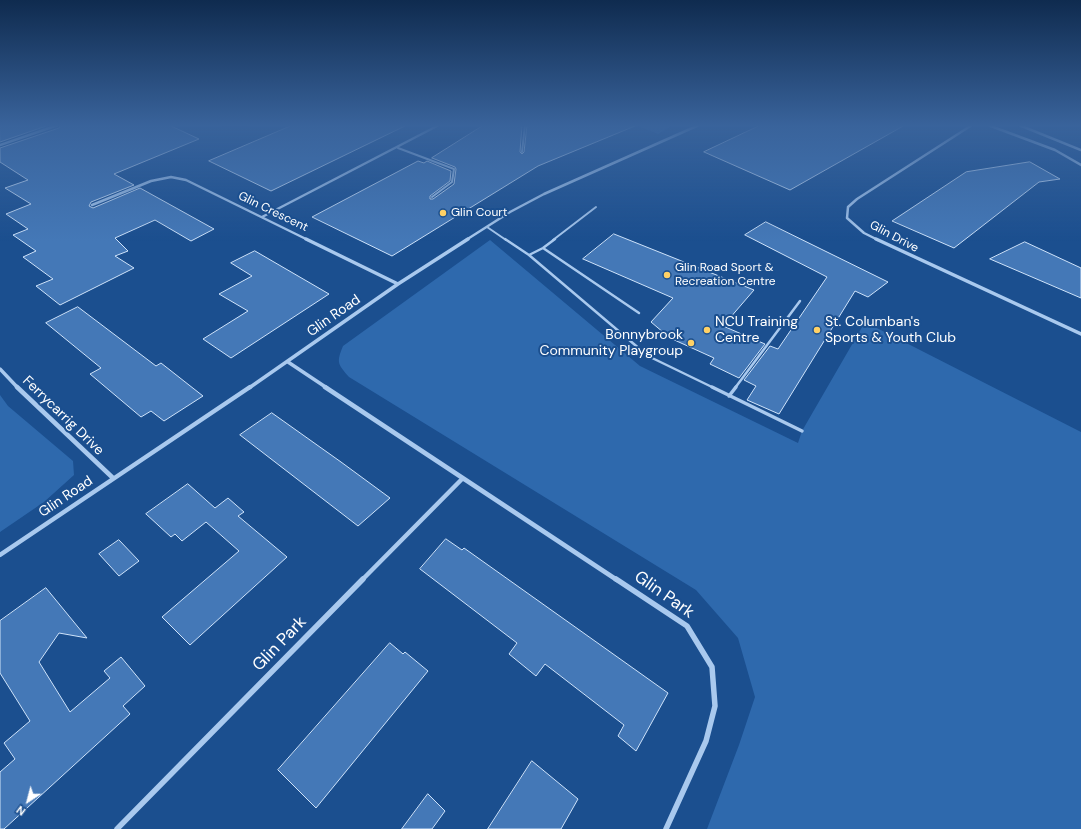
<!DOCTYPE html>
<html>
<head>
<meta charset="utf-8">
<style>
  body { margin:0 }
  #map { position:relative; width:1081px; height:829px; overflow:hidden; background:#1b4f8f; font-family:"DM Sans",sans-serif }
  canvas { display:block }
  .north { position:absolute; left:8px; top:781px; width:40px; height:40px; -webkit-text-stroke:3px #1b4f8f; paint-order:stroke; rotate:216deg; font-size:11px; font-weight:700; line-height:16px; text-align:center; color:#fff }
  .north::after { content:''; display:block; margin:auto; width:14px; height:18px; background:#fff; clip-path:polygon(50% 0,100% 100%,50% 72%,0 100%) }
</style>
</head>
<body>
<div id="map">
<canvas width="1081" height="829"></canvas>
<div class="north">N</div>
</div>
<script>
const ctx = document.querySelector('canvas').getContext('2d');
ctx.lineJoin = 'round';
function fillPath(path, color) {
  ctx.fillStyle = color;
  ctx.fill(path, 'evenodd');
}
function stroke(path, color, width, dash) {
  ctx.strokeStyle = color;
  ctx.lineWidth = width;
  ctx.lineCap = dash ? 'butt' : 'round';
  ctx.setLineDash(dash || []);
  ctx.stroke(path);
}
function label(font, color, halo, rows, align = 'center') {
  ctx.font = font + ' "DM Sans",sans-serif';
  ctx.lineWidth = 4;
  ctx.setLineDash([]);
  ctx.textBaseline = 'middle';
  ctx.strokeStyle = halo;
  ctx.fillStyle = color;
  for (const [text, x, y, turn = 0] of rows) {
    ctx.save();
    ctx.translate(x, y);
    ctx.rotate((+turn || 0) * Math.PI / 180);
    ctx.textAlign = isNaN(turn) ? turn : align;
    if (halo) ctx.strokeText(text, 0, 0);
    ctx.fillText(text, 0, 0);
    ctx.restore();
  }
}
fillPath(new Path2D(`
  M 636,125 L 673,125 L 658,134 Z
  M 490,240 L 640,366 L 798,443 L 802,431 L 865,322 L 1081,432 L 1081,829 L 707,829 L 739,745 L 755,697 L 738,638 L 696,590 L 349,377 C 338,364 336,363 343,346 Z
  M 0,395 L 8,406 L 73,461 L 74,475 L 44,502 L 0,532 Z`), '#2e69ad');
const building = new Path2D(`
  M 0,125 L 49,125 L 0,142 Z
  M 61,125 L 169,125 L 199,139 L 114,174 L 134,185 L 91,202 L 89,206 L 93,208 L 140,188 L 214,229 L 191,241 L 155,220 L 115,238 L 128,251 L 115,256 L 134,268 L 60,305 L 36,286 L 53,279 L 23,257 L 36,251 L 13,235 L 28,229 L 6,214 L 31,204 L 5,188 L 28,180 L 0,162 L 0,148 L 59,128 Z
  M 293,125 L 407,125 L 271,191 L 209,161 Z
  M 484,125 L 522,125 L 520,152 L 522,154 L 524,152 L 527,125 L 635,126 L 538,166 L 392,256 L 312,217 L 418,161 L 424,163 L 427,161 L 451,171 L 450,181 L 430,196 L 430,199 L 433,199 L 454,184 L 456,169 L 455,167 L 432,158 Z
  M 761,125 L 905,125 L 790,190 L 704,152 Z
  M 1030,162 L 1060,179 L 1039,182 L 954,248 L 892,221 L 966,172 Z
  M 766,222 L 888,282 L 868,297 L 855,291 L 779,414 L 747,400 L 756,386 L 744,380 L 770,346 L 778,349 L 827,277 L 745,235 Z
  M 614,234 L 754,290 L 723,326 L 765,344 L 739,378 L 710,364 L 714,358 L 670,338 L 651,322 L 673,298 L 583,259 Z
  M 1025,242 L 1081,268 L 1081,298 L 990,259 Z
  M 255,251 L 329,294 L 231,358 L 203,339 L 248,311 L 219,294 L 252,276 L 231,263 Z
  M 78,307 L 156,366 L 161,363 L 203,396 L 164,421 L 151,411 L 141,417 L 90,374 L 101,368 L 46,323 Z
  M 272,413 L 341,462 L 390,498 L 358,526 L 240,435 Z
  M 188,484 L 215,508 L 228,498 L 244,512 L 238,516 L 287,557 L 190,645 L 162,617 L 239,551 L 206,522 L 182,541 L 175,534 L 171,537 L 146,514 Z
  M 446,539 L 462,550 L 464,548 L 668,693 L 636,751 L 618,736 L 624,725 L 545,664 L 536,676 L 509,654 L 517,643 L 420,569 Z
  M 119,540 L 139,561 L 119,576 L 99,554 Z
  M 46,588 L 87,638 L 59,633 L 39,662 L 70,712 L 110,678 L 104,671 L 121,657 L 145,686 L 123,706 L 130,714 L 4,829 L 0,829 L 0,772 L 15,759 L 4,743 L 30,721 L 0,673 L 0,621 Z
  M 390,643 L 403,654 L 405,652 L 428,671 L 316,808 L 278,770 Z
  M 532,761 L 578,799 L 561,829 L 488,829 Z
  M 428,794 L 445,811 L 432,829 L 402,829 Z`);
fillPath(building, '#4478b7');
stroke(building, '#cfe3fa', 1);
stroke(new Path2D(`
  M 398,148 L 454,169 L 452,182 L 432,197
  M 522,152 L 525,125
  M 487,227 L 506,240
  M 553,240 L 596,207`), '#a9c9ee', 2);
stroke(new Path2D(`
  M 505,239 L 529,255 L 648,356 L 714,388
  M 543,248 L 639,313
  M 529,255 L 543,248 L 555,239
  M 735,388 L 800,301`), '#a9c9ee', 2.5);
stroke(new Path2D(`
  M 712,387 L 802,431
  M 729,396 L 736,387`), '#a9c9ee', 3.5);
stroke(new Path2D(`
  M 223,125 L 249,125
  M 988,125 L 1055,150 L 1081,165
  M 1019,125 L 1081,150
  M 0,145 L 58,125
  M 92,205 L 151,181 L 171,177 L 186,180 L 308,240
  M 262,217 L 439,125
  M 466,240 L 510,212 L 544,194 L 699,125
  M 878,240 L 864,233 L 847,218 L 848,207 L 857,199 L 972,125`), '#a9c9ee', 2.5);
stroke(new Path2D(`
  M 306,239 L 398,284
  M 876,239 L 1081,334
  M 288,362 L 327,388
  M 0,369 L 18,388
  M 249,388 L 398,284 L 468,239`), '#a9c9ee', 3.5);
stroke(new Path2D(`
  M 17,387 L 113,478
  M 325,387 L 617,580
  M 0,555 L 250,387
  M 362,580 L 462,479`), '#a9c9ee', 4.5);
stroke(new Path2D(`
  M 616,579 L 687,626 L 712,667 L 715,706 L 706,741 L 666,829
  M 117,829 L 363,579`), '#a9c9ee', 5.5);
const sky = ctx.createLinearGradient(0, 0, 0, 241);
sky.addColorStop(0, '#0f2b4f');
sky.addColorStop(0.52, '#39639b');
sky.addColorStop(1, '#39639b00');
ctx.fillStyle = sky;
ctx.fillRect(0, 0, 1081, 241);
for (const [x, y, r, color] of [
  [443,213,4,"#ffd166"],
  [667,275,4,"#ffd166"],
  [707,330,4,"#ffd166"],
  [817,330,4,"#ffd166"],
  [691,343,4,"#ffd166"]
]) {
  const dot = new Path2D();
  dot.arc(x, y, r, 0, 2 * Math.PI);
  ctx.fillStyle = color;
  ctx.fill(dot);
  stroke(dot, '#1b4f8f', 1.5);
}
label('12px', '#fff', '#1b4f8f', [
  ["Glin Crescent",273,212,26],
  ["Glin Drive",894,237,28]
]);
label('12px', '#fff', '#1b4f8f', [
  ["Glin Court",451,213],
  ["Glin Road Sport &",675,268],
  ["Recreation Centre",675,282]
], 'left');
label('14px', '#fff', '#1b4f8f', [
  ["Glin Road",334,316,-35],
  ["Ferrycarrig Drive",63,416,44],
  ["Glin Road",66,497,-34]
]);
label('14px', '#fff', '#1b4f8f', [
  ["NCU Training",715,322],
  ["Centre",715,338],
  ["St. Columban's",825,322],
  ["Sports & Youth Club",825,338],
  ["Bonnybrook",683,335,"right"],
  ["Community Playgroup",683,351,"right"]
], 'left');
label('17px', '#fff', '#1b4f8f', [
  ["Glin Park",664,595,35],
  ["Glin Park",280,644,-46]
]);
</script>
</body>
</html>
